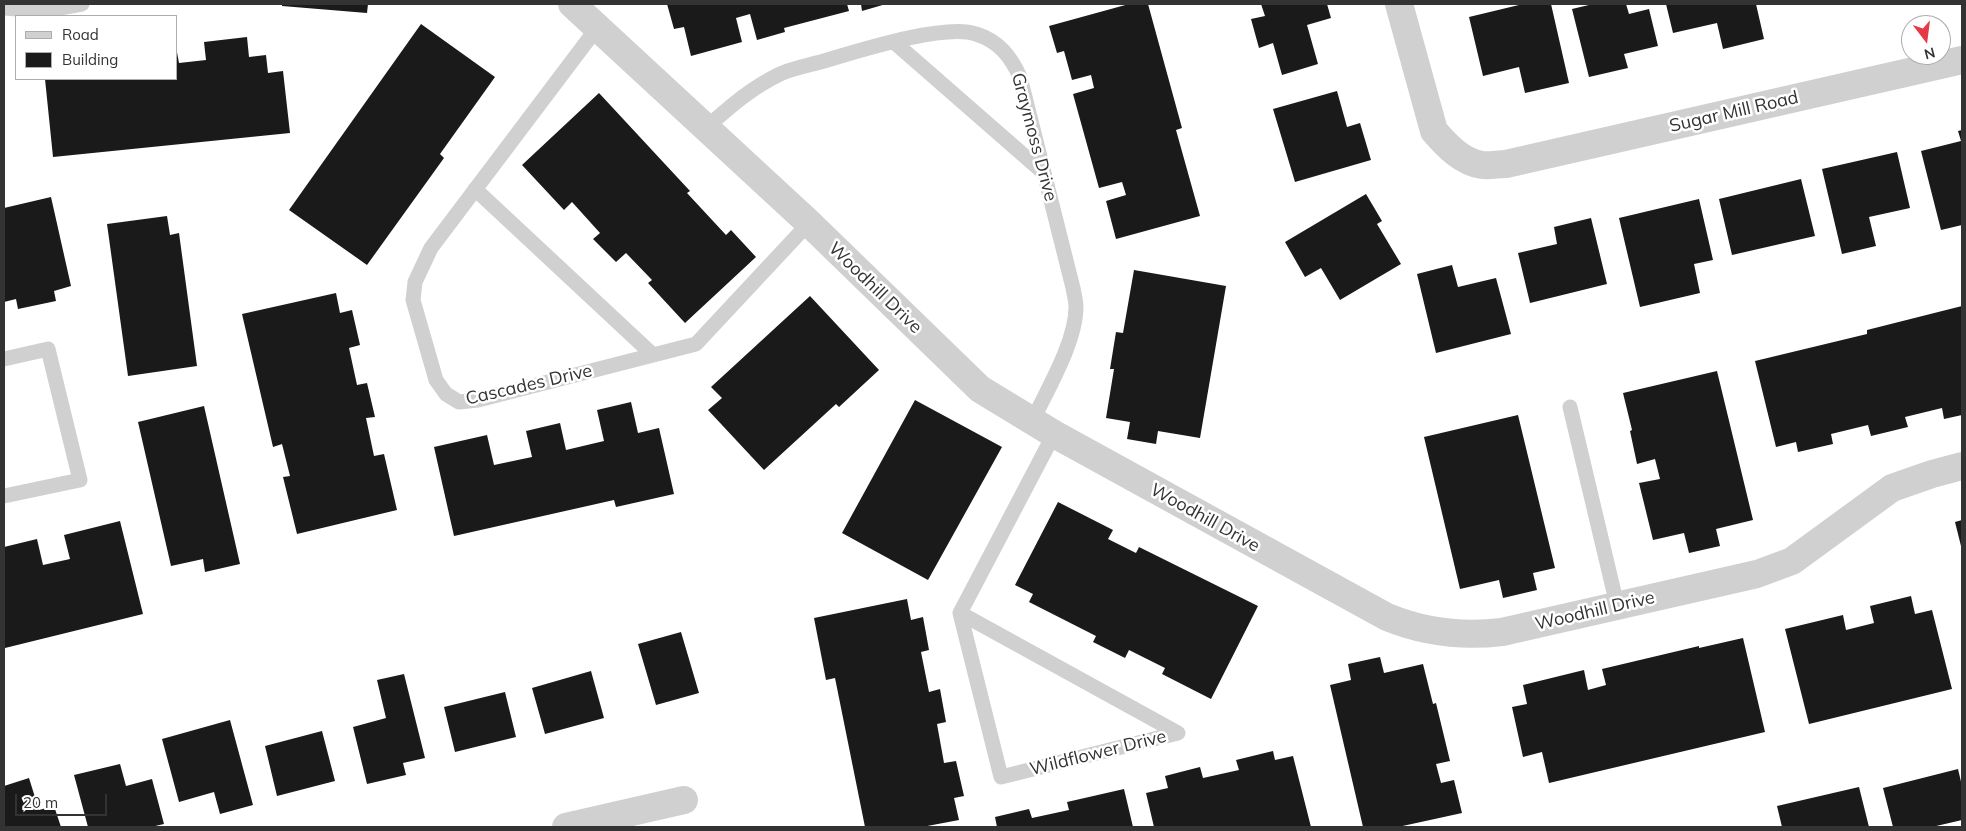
<!DOCTYPE html>
<html>
<head>
<meta charset="utf-8">
<style>
  body { margin:0 }
  #map { position:relative; width:1966px; height:831px; overflow:hidden; background:#fff; font-family:Mulish,sans-serif }
  canvas { display:block }
  .frame { position:absolute; inset:0; border:5px solid #333; pointer-events:none }
  .legend { position:absolute; left:15px; top:15px; width:162px; height:65px; box-sizing:border-box; background:#fff; border:1px solid #adadad; margin:0; padding:6px 9px; list-style:none; font-size:15px; color:#333 }
  .legend li { display:flex; align-items:center; gap:10px; height:25px }
  .legend b { width:25px; border:1px solid #adadad }
  .north { position:absolute; left:1901px; top:15px; width:50px; height:50px; box-sizing:border-box; background:#fff; border:1px solid #adadad; border-radius:50%; rotate:165deg; font-size:14px; font-weight:700; line-height:20px; text-align:center; color:#333 }
  .north::after { content:''; display:block; margin:auto; width:18px; height:22px; background:#e63946; clip-path:polygon(50% 0,100% 100%,50% 72%,0 100%) }
  .scale { position:absolute; left:15px; top:794px; width:92px; height:22px; box-sizing:border-box; border:2px solid #333; border-top:0; padding-left:6px; font-size:15px; line-height:18px; white-space:nowrap; color:#333; -webkit-text-stroke:4px #fff; paint-order:stroke }
</style>
</head>
<body>
<div id="map">
<canvas width="1966" height="831"></canvas>
<div class="frame"></div>
<ul class="legend">
<li><b style="height:6px;background:#d0d0d0"></b>Road</li>
<li><b style="height:14px;background:#1a1a1a"></b>Building</li>
</ul>
<div class="north">N</div>
<div class="scale">20 m</div>
</div>
<script>
const ctx = document.querySelector('canvas').getContext('2d');
ctx.lineJoin = 'round';
function fillPath(path, color) {
  ctx.fillStyle = color;
  ctx.fill(path, 'evenodd');
}
function stroke(path, color, width, dash) {
  ctx.strokeStyle = color;
  ctx.lineWidth = width;
  ctx.lineCap = dash ? 'butt' : 'round';
  ctx.setLineDash(dash || []);
  ctx.stroke(path);
}
function label(font, color, halo, rows, align = 'center') {
  ctx.font = font + ' Mulish,sans-serif';
  ctx.lineWidth = 5;
  ctx.setLineDash([]);
  ctx.textBaseline = 'middle';
  ctx.strokeStyle = halo;
  ctx.fillStyle = color;
  for (const [text, x, y, turn = 0] of rows) {
    ctx.save();
    ctx.translate(x, y);
    ctx.rotate((+turn || 0) * Math.PI / 180);
    ctx.textAlign = isNaN(turn) ? turn : align;
    if (halo) ctx.strokeText(text, 0, 0);
    ctx.fillText(text, 0, 0);
    ctx.restore();
  }
}
fillPath(new Path2D(`
  M 282,4 L 368,4 L 367,13 L 282,6 Z
  M 667,4 L 847,4 L 849,11 L 784,28 L 785,32 L 757,40 L 750,14 L 736,18 L 742,42 L 691,56 L 684,27 L 674,29 Z
  M 861,4 L 886,4 L 862,11 Z
  M 1129,4 L 1148,4 L 1182,128 L 1176,130 L 1200,216 L 1116,239 L 1106,201 L 1126,195 L 1122,182 L 1099,188 L 1073,94 L 1094,88 L 1091,75 L 1072,80 L 1064,51 L 1057,53 L 1049,26 Z
  M 1261,4 L 1327,4 L 1331,18 L 1307,25 L 1318,64 L 1282,75 L 1273,43 L 1259,48 L 1251,19 L 1265,16 Z
  M 1523,4 L 1551,4 L 1569,83 L 1525,93 L 1519,67 L 1483,76 L 1469,17 Z
  M 1593,4 L 1626,4 L 1629,14 L 1649,9 L 1658,46 L 1624,54 L 1628,68 L 1589,77 L 1572,9 Z
  M 1666,4 L 1756,4 L 1764,39 L 1723,49 L 1717,23 L 1673,33 Z
  M 421,24 L 495,77 L 440,154 L 444,158 L 367,265 L 289,210 Z
  M 247,37 L 249,57 L 266,55 L 268,73 L 283,71 L 290,133 L 53,157 L 45,79 L 176,79 L 176,47 L 179,63 L 206,60 L 204,42 Z
  M 1337,91 L 1347,127 L 1360,123 L 1371,160 L 1295,182 L 1273,109 Z
  M 599,93 L 690,191 L 687,193 L 726,235 L 731,230 L 756,257 L 685,323 L 648,283 L 652,280 L 626,253 L 616,262 L 593,239 L 600,233 L 572,202 L 564,210 L 522,165 Z
  M 1962,130 L 1962,225 L 1941,230 L 1921,151 L 1961,141 L 1958,131 Z
  M 1897,152 L 1910,208 L 1869,217 L 1876,246 L 1842,254 L 1822,169 Z
  M 1801,179 L 1815,236 L 1732,255 L 1719,199 Z
  M 1366,194 L 1382,221 L 1377,224 L 1401,264 L 1340,300 L 1321,268 L 1305,277 L 1285,242 Z
  M 51,197 L 71,286 L 54,291 L 56,301 L 18,309 L 16,299 L 4,302 L 4,208 Z
  M 1699,199 L 1713,260 L 1694,264 L 1700,293 L 1640,307 L 1619,218 Z
  M 167,216 L 170,235 L 179,233 L 197,366 L 128,376 L 107,224 Z
  M 1591,218 L 1607,284 L 1530,303 L 1518,253 L 1557,244 L 1554,227 Z
  M 1452,265 L 1458,287 L 1496,278 L 1511,334 L 1436,353 L 1417,274 Z
  M 1134,270 L 1226,286 L 1200,438 L 1158,431 L 1156,444 L 1127,439 L 1130,422 L 1106,418 L 1114,369 L 1110,369 L 1116,332 L 1123,333 Z
  M 336,293 L 340,313 L 352,310 L 360,345 L 349,348 L 357,385 L 367,383 L 375,417 L 366,418 L 374,456 L 384,454 L 397,510 L 297,534 L 283,477 L 290,476 L 282,444 L 273,447 L 242,314 Z
  M 810,296 L 879,370 L 839,407 L 836,404 L 764,470 L 708,410 L 722,398 L 711,387 Z
  M 1962,306 L 1962,415 L 1944,419 L 1942,408 L 1905,417 L 1908,427 L 1871,436 L 1868,425 L 1831,434 L 1833,444 L 1798,452 L 1796,442 L 1776,447 L 1755,361 L 1867,334 L 1867,330 Z
  M 1717,371 L 1753,520 L 1716,529 L 1720,546 L 1689,553 L 1684,533 L 1653,540 L 1639,483 L 1660,479 L 1655,459 L 1637,464 L 1630,431 L 1632,430 L 1623,393 Z
  M 915,400 L 1002,447 L 928,580 L 842,533 Z
  M 631,402 L 638,433 L 659,428 L 674,494 L 616,507 L 614,500 L 454,536 L 434,447 L 487,435 L 494,465 L 532,457 L 526,431 L 560,423 L 566,450 L 604,441 L 597,410 Z
  M 204,406 L 240,564 L 205,572 L 203,559 L 171,566 L 138,422 Z
  M 1518,415 L 1555,568 L 1533,573 L 1537,590 L 1503,598 L 1499,580 L 1460,589 L 1424,437 Z
  M 1058,502 L 1113,530 L 1108,539 L 1136,553 L 1139,547 L 1258,606 L 1211,699 L 1162,674 L 1165,668 L 1129,650 L 1125,658 L 1093,642 L 1096,636 L 1029,602 L 1033,594 L 1015,585 Z
  M 1962,520 L 1962,550 L 1955,522 Z
  M 120,521 L 143,614 L 5,648 L 4,642 L 4,547 L 37,539 L 43,565 L 70,559 L 64,535 Z
  M 1911,596 L 1915,614 L 1932,610 L 1952,689 L 1809,724 L 1785,629 L 1843,615 L 1846,630 L 1874,623 L 1870,606 Z
  M 907,599 L 911,620 L 923,617 L 929,650 L 921,652 L 929,692 L 940,689 L 946,722 L 937,724 L 944,763 L 956,761 L 964,796 L 954,798 L 959,820 L 922,827 L 865,827 L 835,678 L 826,680 L 814,618 Z
  M 681,632 L 699,693 L 656,705 L 638,644 Z
  M 1743,638 L 1765,732 L 1549,783 L 1542,752 L 1523,757 L 1512,707 L 1527,704 L 1523,685 L 1584,670 L 1588,690 L 1606,685 L 1602,669 L 1699,646 L 1699,648 Z
  M 1380,657 L 1384,673 L 1423,664 L 1433,704 L 1436,703 L 1450,761 L 1436,764 L 1441,783 L 1454,780 L 1462,813 L 1398,827 L 1363,827 L 1330,685 L 1351,680 L 1348,664 Z
  M 591,671 L 604,718 L 545,734 L 532,688 Z
  M 404,674 L 425,758 L 403,763 L 406,775 L 367,784 L 353,727 L 386,718 L 377,680 Z
  M 505,692 L 516,737 L 455,752 L 444,707 Z
  M 230,720 L 253,805 L 220,814 L 214,792 L 179,802 L 162,739 Z
  M 322,731 L 335,781 L 277,796 L 265,746 Z
  M 1273,751 L 1275,760 L 1293,756 L 1311,827 L 1154,827 L 1146,793 L 1168,788 L 1165,776 L 1200,767 L 1203,778 L 1239,770 L 1236,760 Z
  M 120,764 L 126,786 L 152,779 L 164,824 L 151,827 L 88,827 L 74,775 Z
  M 1958,769 L 1962,786 L 1962,820 L 1932,827 L 1893,827 L 1883,788 Z
  M 29,778 L 39,810 L 54,806 L 61,827 L 4,827 L 4,786 Z
  M 1859,787 L 1869,827 L 1782,827 L 1777,806 Z
  M 1124,789 L 1133,827 L 997,827 L 995,817 L 1029,809 L 1032,818 L 1069,810 L 1067,802 Z`), '#1a1a1a');
stroke(new Path2D(`
  M 4,8 L 43,11 L 82,4
  M 597,28 L 431,248 L 415,282 L 413,300 L 436,380 L 446,394 L 459,402 L 478,400 L 696,344 L 809,223
  M 894,42 L 1044,173
  M 707,127 C 731,106 751,88 780,74 C 793,68 810,65 824,61 C 858,51 945,23 976,34 C 999,41 1011,57 1020,77 L 1073,288 C 1074,294 1076,301 1076,307 C 1076,342 1047,390 1032,422
  M 475,189 L 653,355
  M 4,359 L 48,349 L 80,480 L 4,496
  M 1570,407 L 1617,605
  M 960,613 L 1001,777 L 1178,733 L 960,613 L 1054,434`), '#d0d0d0', 15);
stroke(new Path2D(`
  M 572,4 L 809,223 L 980,389 L 1054,434 L 1387,617 C 1424,632 1462,637 1502,632 L 1757,574 L 1792,561 L 1892,488 L 1932,474 L 1962,466
  M 1399,4 L 1434,131 C 1447,146 1462,162 1482,165 C 1489,166 1498,164 1506,164 L 1962,60
  M 566,827 L 684,800`), '#d0d0d0', 28);
label('18px', '#333', '#fff', [
  ["Sugar Mill Road",1734,112,-13],
  ["Graymoss Drive",1034,137,75],
  ["Woodhill Drive",875,288,44],
  ["Cascades Drive",529,385,-13],
  ["Woodhill Drive",1205,518,29],
  ["Woodhill Drive",1595,611,-13],
  ["Wildflower Drive",1098,753,-14]
]);
</script>
</body>
</html>
